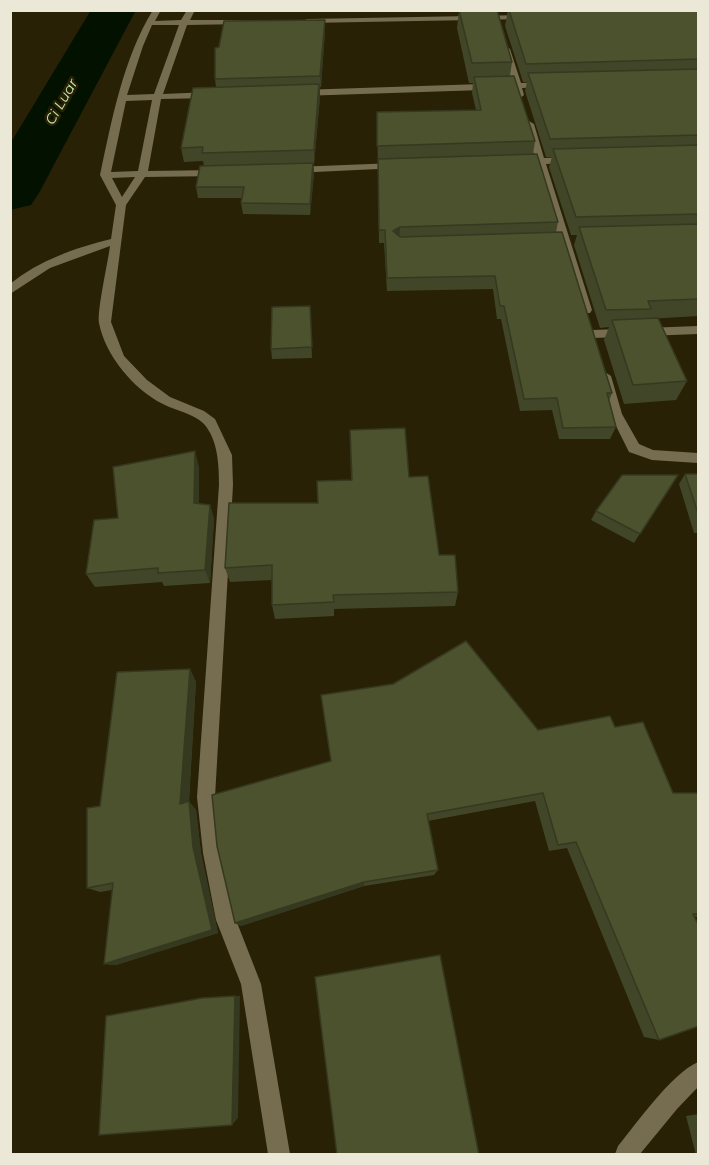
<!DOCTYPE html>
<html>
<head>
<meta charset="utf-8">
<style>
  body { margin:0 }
  #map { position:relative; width:709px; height:1165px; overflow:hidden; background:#282105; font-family:Montserrat,sans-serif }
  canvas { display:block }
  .frame { position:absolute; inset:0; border:12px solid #ece8d7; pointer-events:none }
</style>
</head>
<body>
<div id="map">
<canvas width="709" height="1165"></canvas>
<div class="frame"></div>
</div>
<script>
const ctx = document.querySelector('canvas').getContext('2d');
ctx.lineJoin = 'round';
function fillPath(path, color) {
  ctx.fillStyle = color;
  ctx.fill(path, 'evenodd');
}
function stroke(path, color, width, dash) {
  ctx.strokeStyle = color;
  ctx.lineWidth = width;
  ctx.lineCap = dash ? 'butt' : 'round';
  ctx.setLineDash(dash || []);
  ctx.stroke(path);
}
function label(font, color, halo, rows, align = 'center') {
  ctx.font = font + ' Montserrat,sans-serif';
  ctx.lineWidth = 5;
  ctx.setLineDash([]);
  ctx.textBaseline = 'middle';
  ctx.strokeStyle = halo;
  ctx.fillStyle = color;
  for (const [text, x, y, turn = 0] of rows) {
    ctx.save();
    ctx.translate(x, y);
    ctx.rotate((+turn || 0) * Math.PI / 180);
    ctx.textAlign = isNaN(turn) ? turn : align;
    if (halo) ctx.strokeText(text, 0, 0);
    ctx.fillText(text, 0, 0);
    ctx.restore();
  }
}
fillPath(new Path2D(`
  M 91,10 L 136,10 L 39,193 L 31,205 L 10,210 L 10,144 Z`), '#021100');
fillPath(new Path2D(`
  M 153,10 L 161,10 L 155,21 L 181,20 L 187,10 L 195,10 L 190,20 L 244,20 L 248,22 L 244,24 L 187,25 L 163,94 L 210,92 L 214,95 L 210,98 L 161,99 L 148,171 L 219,170 L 224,173 L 219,176 L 145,177 L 126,205 L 111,322 L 124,356 L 147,380 L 170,397 L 204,411 L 215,419 L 232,455 L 233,485 L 215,797 L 221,853 L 236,920 L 261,984 L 290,1154 L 268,1154 L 241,984 L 216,920 L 203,853 L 197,797 L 219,485 C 219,465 218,440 204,424 C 193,413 176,411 163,404 C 134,390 105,355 99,323 C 97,310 108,262 110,246 L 50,268 L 10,294 L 10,284 C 40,260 75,248 111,239 L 116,205 L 100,175 C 112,119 123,59 153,10 ZM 152,25 L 179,25 L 154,94 L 127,95 L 143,46 ZM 152,100 L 138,171 L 111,172 L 126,101 ZM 135,177 L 122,197 L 112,178 Z
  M 526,15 L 530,17 L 529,19 L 307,23 L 303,21 L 307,19 Z
  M 506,46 L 510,49 L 521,83 L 546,82 L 550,85 L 549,87 L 522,88 L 524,95 L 520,98 L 517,97 L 514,89 L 300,96 L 296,93 L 300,90 L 512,83 L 502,49 Z
  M 529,121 L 534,124 L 544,158 L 570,157 L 575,160 L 570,163 L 546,164 L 592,310 L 590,313 L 582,313 L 580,310 L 536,164 L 519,165 L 514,162 L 519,159 L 535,158 L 524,124 Z
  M 396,163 L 401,166 L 399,168 L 294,173 L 289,170 L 294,167 Z
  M 698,326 L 698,334 L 593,338 L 587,334 L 593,330 Z
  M 605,372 L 611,376 L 622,414 L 639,444 L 653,450 L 698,453 L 698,463 L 652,460 L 629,452 L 610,414 L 599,376 Z
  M 698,1062 L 698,1087 L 677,1109 L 640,1154 L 615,1154 L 618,1146 C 637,1123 671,1074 698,1062 Z`), '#766d50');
fillPath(new Path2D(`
  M 459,10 L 497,10 L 512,62 L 510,76 L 535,141 L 533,154 L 558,222 L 556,232 L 612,393 L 609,401 L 616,427 L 610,439 L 559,439 L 552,410 L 520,411 L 501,319 L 497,319 L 493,289 L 387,291 L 384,243 L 379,243 L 377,112 L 476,110 L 472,93 L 473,83 L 469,83 L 457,28 Z
  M 508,10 L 699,10 L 699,316 L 647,319 L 687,381 L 676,400 L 624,404 L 604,340 L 609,327 L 600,328 L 574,245 L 577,235 L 571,235 L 549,167 L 552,157 L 546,157 L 525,91 L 527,82 L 523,82 L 505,26 Z
  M 325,20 L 325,31 L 321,87 L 320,87 L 320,97 L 314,164 L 313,164 L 314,174 L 310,215 L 243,214 L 241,203 L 242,198 L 198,198 L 196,187 L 204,166 L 203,161 L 184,162 L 181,148 L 216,87 L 215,79 L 219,47 Z
  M 310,306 L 312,358 L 272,359 L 271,349 Z
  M 350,430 L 409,477 L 439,555 L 458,592 L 455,606 L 334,609 L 334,616 L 275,619 L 272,605 L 272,580 L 230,582 L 225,568 L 351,480 Z
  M 199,467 L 199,504 L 210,505 L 214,519 L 210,583 L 164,586 L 162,582 L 95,587 L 86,574 L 118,518 Z
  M 685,474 L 699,474 L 699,533 L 694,533 L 679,484 Z
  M 678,475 L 634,543 L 591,520 L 596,511 Z
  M 190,669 L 196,682 L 189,802 L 196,810 L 201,853 L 218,933 L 116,965 L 104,964 L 112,890 L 100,892 L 87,888 L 100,806 Z
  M 321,695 L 538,730 L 615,727 L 673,793 L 699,793 L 699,917 L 694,917 L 659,1040 L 644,1037 L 567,848 L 549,851 L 535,801 L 428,821 L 438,870 L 434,875 L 364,886 L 241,926 L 235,923 L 331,761 Z
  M 699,1114 L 699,1155 L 696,1155 L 686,1116 Z`), '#414628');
fillPath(new Path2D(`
  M 325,20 L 325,31 L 321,87 L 320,76 Z
  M 319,84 L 320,97 L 314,164 L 314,150 Z
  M 313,163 L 314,174 L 310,215 L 310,204 Z
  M 400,227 L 399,240 L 393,231 Z
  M 195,451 L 199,467 L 199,518 L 194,503 Z
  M 210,505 L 214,519 L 210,583 L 205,570 Z
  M 190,669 L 196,682 L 188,812 L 180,804 Z
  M 189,801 L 196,810 L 201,853 L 218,933 L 116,965 L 104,964 L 193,847 Z
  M 364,882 L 364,886 L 241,926 L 235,923 Z
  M 235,996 L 240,996 L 238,1118 L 232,1125 Z`), '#353920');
const building = new Path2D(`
  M 459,10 L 497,10 L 512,62 L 472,63 Z
  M 509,10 L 699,10 L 699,59 L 526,64 Z
  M 325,20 L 320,76 L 215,79 L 215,48 L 219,47 L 224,21 Z
  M 699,69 L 699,135 L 550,139 L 528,73 Z
  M 514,76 L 535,141 L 377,146 L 377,112 L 481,110 L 474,77 Z
  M 319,84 L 314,150 L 202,153 L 203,147 L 181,148 L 193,88 Z
  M 699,145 L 699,214 L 576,217 L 553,149 Z
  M 537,154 L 558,222 L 400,227 L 393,231 L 400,237 L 562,232 L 612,393 L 607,393 L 616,427 L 563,428 L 557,398 L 524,399 L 504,306 L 500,306 L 495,276 L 387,278 L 385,230 L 379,230 L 378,159 Z
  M 313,163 L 310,204 L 241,203 L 244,187 L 196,187 L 200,166 Z
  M 699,224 L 699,299 L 648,301 L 651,309 L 606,310 L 579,227 Z
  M 310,306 L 312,347 L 271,349 L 272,307 Z
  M 658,318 L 687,381 L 633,385 L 612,320 Z
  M 405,428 L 409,477 L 428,476 L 439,555 L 455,555 L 458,592 L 333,595 L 334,602 L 272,605 L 272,565 L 225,568 L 229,503 L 318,503 L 317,481 L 352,480 L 350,430 Z
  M 195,451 L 194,503 L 210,505 L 205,570 L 158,573 L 158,568 L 86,574 L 94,520 L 118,518 L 113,467 Z
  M 685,474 L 699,474 L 699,516 Z
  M 622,475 L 678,475 L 640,534 L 596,511 Z
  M 466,641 L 538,730 L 610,716 L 615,727 L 643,722 L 673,793 L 699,793 L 699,914 L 693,914 L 699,926 L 699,1026 L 659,1040 L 576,842 L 558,845 L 543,793 L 427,814 L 438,870 L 364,882 L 235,923 L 217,846 L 212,795 L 331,761 L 321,695 L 393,684 Z
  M 190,669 L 180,804 L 189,801 L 193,847 L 212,930 L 104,964 L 113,883 L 87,888 L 87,808 L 100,806 L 117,672 Z
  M 440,955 L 479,1155 L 337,1155 L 315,977 Z
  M 235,996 L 232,1125 L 99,1135 L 106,1016 L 202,998 Z`);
fillPath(building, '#4c512e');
stroke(building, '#353920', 1.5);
label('italic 14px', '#c2e9b2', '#282105', [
  ["Ci Luar",62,102,-60]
]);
</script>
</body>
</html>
